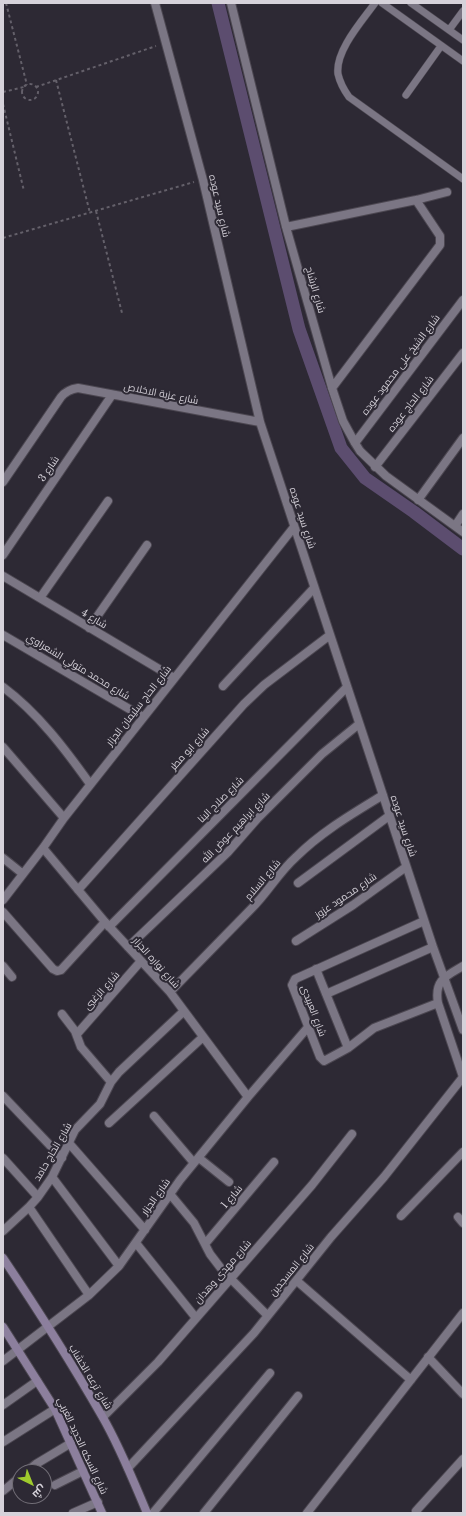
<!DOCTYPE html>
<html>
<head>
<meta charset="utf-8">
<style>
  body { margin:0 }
  #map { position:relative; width:466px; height:1516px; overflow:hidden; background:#2d2934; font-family:"Libre Baskerville",Cairo,serif }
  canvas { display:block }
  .frame { position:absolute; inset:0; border:4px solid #d6d2da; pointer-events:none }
  .north { position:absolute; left:12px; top:1464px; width:40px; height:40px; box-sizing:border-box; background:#2d2934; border:1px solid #716d76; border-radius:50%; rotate:137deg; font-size:11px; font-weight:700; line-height:16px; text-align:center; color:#d6d2da }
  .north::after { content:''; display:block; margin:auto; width:14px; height:18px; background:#9fca2d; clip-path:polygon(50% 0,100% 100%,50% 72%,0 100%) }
</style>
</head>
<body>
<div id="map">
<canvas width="466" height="1516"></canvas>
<div class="frame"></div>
<div class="north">ش</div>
</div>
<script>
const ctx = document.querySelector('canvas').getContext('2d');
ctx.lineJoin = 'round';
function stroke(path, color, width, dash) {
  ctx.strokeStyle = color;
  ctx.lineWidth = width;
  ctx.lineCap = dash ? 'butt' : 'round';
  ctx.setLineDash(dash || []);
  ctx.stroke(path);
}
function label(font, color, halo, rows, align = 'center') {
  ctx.font = font + ' "Libre Baskerville",Cairo,serif';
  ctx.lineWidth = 4;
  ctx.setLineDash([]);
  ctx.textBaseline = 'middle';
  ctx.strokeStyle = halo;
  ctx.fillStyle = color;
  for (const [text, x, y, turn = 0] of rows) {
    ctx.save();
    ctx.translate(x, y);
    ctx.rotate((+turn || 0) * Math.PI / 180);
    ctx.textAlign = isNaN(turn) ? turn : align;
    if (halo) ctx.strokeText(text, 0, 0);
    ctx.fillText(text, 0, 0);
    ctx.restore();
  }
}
stroke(new Path2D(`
  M 218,3 L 299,329 L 341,448 L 365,478 L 414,512 L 463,549`), '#5c4d6f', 13);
const lane = new Path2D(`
  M 375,3 C 362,21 335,51 338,74 C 340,83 344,90 349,97 L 463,179
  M 382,3 L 463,61
  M 411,3 L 463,40
  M 449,30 L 463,11
  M 406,95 L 441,46`);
const street = new Path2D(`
  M 155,3 L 203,180 L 260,422 L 433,947 L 463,1030
  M 231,3 L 286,227 L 332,388 L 343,421 L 355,443 L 360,451 L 386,476 L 463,532
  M 286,227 L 416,200 L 447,192
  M 332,388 L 440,245 L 440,236 L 416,200
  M 355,443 L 463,300
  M 375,467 L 463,353
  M 3,482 L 61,397 C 66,391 71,389 78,388 L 260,422
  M 418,500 L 463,438
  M 455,526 L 463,514
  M 3,555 L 112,395
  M 3,576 L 174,678
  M 40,598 L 108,501
  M 89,628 L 147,545
  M 3,635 L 143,717
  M 223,686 L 314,588
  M 3,687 C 38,713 65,749 90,784
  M 3,747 L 64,818
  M 43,848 L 105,922 L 170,992 L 248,1097
  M 3,858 L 23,874
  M 298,883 L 389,816
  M 78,890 L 244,704 L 264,685 L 330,635
  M 3,900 L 43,848 L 64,818 L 294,527
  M 3,912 L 53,969 L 57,971 L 61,970 L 105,922
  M 424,921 L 295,979 L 292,985 L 320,1057 L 324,1061 L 348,1048 L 374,1028 L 438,1003
  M 109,927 L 347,687
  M 296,941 L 353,905 L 406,867
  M 128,947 L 228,852 L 257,819 L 322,754 L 359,724
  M 3,966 L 12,977
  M 316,969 L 348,1048
  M 170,992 L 252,908 C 268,892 279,872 296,857 C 321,832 352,814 383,795
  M 326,994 L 433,947
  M 62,1014 L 75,1031 L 81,1047 L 111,1082
  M 77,1034 L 141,961
  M 3,1096 L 62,1158
  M 154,1116 L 194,1163
  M 109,1123 L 203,1037
  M 68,1142 L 145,1230
  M 3,1158 L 38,1197
  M 199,1158 L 229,1182
  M 52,1177 L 119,1266
  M 170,1194 L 194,1223 L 210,1254 L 223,1271 L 267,1315
  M 29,1207 L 89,1295
  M 401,1216 L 463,1152
  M 458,1217 L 463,1223
  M 3,1231 L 29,1207 L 38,1197 L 52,1177 L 75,1130 L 100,1104 L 111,1082 L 119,1072 L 184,1011
  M 136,1243 L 196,1318
  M 205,1244 L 274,1162
  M 297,1281 L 411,1380
  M 428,1357 L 463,1394
  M 3,1361 L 89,1295 L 119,1266 L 180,1180 L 248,1097 L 309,1026
  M 3,1405 L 37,1381
  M 103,1417 L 158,1362 L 312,1185 L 352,1134
  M 3,1442 L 55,1409
  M 128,1468 L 254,1333 L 331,1237 L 384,1177 L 463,1077 L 438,1003 C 434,980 446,976 463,966
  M 26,1472 L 36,1464 L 71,1443
  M 55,1485 L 83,1471
  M 3,1491 L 20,1477
  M 416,1511 L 463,1459
  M 73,1513 L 98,1502
  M 153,1513 L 270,1373
  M 204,1513 L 298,1396
  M 307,1513 L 463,1313`);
const secondary = new Path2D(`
  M 3,1258 C 38,1310 71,1362 102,1416 C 120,1447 133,1480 147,1513
  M 3,1327 L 55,1409 L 102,1513`);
stroke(lane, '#4c4751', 8);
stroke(street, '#4c4751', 10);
stroke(secondary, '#4c4751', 10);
stroke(new Path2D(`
  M 6,3 L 27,85
  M 56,80 L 90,213
  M22 92a8 8 0 1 1 16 0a8 8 0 1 1-16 0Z
  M 36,87 L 156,46
  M 3,92 L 24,87
  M 3,104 L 24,191
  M 96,211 L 122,313
  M 3,238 L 194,182`), '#64606a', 2, [3, 3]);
stroke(lane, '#7b7684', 7);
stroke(street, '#7b7684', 8);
stroke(secondary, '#8c7f9d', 8);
label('10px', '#d6d2da', '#2d2934', [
  ["شارع سيد عوده",219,206,77],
  ["شارع الرشاح",315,290,74],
  ["شارع الشيخ على محمود عوده",401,365,-53],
  ["شارع عزبة الاخلاص",161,394,11],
  ["شارع الحاج عوده",411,404,-52],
  ["شارع 3",49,469,-56],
  ["شارع سيد عوده",302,518,72],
  ["شارع 4",94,619,31],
  ["شارع محمد متولي الشعراوي",78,667,31],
  ["شارع الحاج سليمان الجزار",139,706,-52],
  ["شارع ابو مطر",190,749,-48],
  ["شارع صلاح البنا",221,800,-45],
  ["شارع سيد عوده",403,826,72],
  ["شارع ابراهيم عوض الله",236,828,-46],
  ["شارع السلام",263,880,-50],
  ["شارع محمود عزوز",346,896,-34],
  ["شارع نواره الجزار",156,963,48],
  ["شارع الزغبى",102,991,-48],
  ["شارع العبيدى",313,1011,69],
  ["شارع الحاج حامد",53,1152,-60],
  ["شارع الجزار",156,1197,-55],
  ["شارع 1",232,1197,-50],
  ["شارع المسجدين",292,1270,-51],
  ["شارع مهدى وهدان",223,1272,-49],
  ["شارع ترعه الخشاب",90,1377,59],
  ["شارع السكه الحديد الغربي",82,1446,65]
]);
</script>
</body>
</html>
